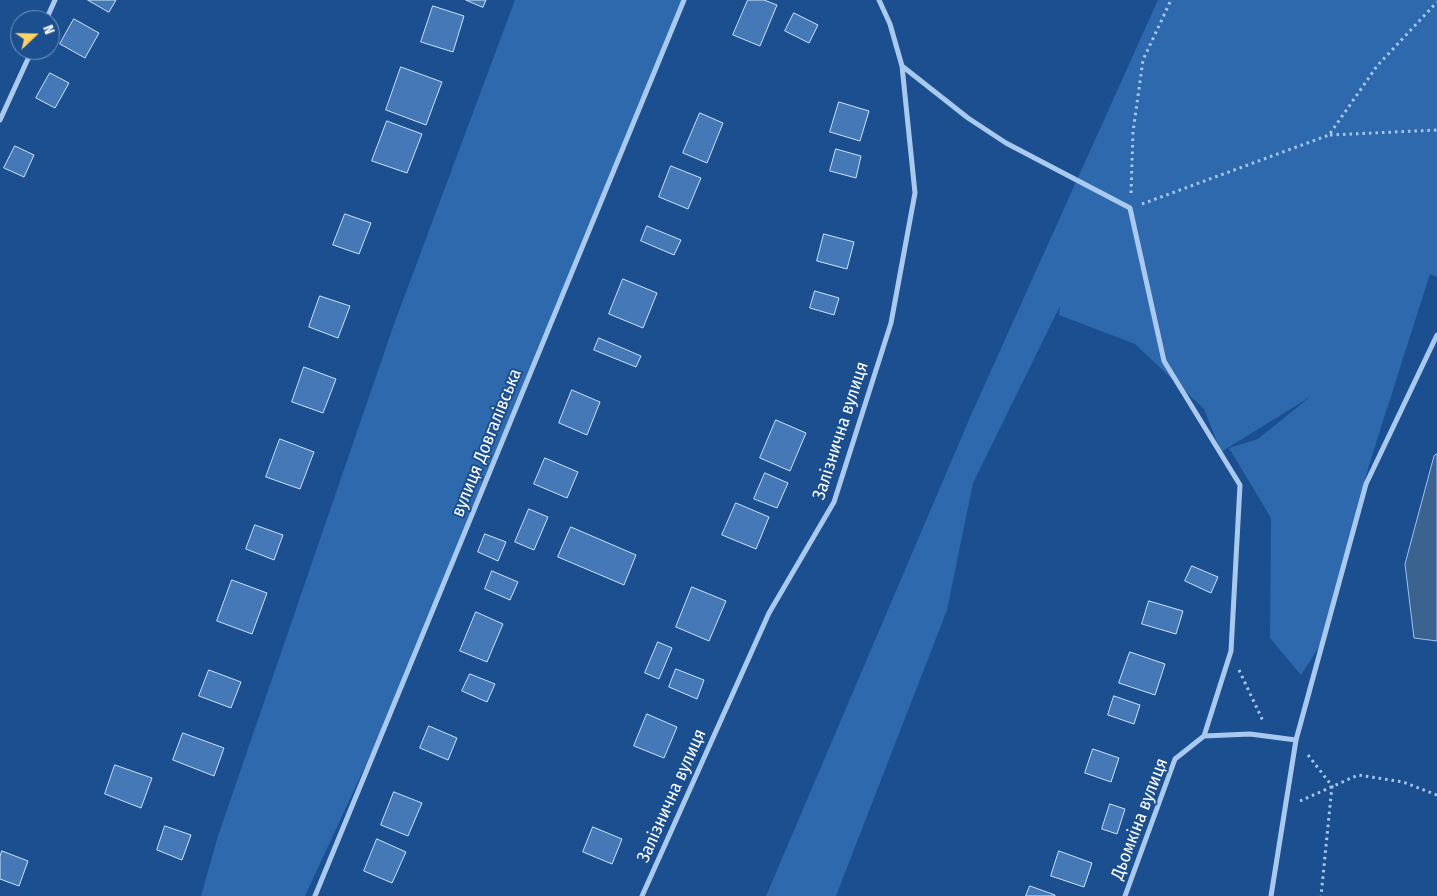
<!DOCTYPE html>
<html>
<head>
<meta charset="utf-8">
<style>
  body { margin:0 }
  #map { position:relative; width:1437px; height:896px; overflow:hidden; background:#1b4f8f; font-family:"Fira Sans Condensed",sans-serif }
  canvas { display:block }
  .north { position:absolute; left:10px; top:10px; width:50px; height:50px; box-sizing:border-box; background:#1b4f8f; border:1px solid #7695bc; border-radius:50%; rotate:69deg; font-size:14px; font-weight:700; line-height:20px; text-align:center; color:#fff }
  .north::after { content:''; display:block; margin:auto; width:18px; height:22px; background:#ffd166; clip-path:polygon(50% 0,100% 100%,50% 72%,0 100%) }
</style>
</head>
<body>
<div id="map">
<canvas width="1437" height="896"></canvas>
<div class="north">N</div>
</div>
<script>
const ctx = document.querySelector('canvas').getContext('2d');
ctx.lineJoin = 'round';
function fillPath(path, color) {
  ctx.fillStyle = color;
  ctx.fill(path, 'evenodd');
}
function stroke(path, color, width, dash) {
  ctx.strokeStyle = color;
  ctx.lineWidth = width;
  ctx.lineCap = dash ? 'butt' : 'round';
  ctx.setLineDash(dash || []);
  ctx.stroke(path);
}
function label(font, color, halo, rows, align = 'center') {
  ctx.font = font + ' "Fira Sans Condensed",sans-serif';
  ctx.lineWidth = 4;
  ctx.setLineDash([]);
  ctx.textBaseline = 'middle';
  ctx.strokeStyle = halo;
  ctx.fillStyle = color;
  for (const [text, x, y, turn = 0] of rows) {
    ctx.save();
    ctx.translate(x, y);
    ctx.rotate((+turn || 0) * Math.PI / 180);
    ctx.textAlign = isNaN(turn) ? turn : align;
    if (halo) ctx.strokeText(text, 0, 0);
    ctx.fillText(text, 0, 0);
    ctx.restore();
  }
}
fillPath(new Path2D(`
  M 515,0 L 684,0 L 393,706 L 305,896 L 201,896 L 218,836 L 393,327 Z
  M 1158,0 L 1437,0 L 1437,277 L 1430,274 L 1369,465 L 1323,641 L 1301,675 L 1270,638 L 1271,518 L 1229,448 L 1258,439 L 1310,397 L 1221,452 L 1204,409 L 1135,344 L 1059,315 L 1060,306 L 973,483 L 947,610 L 836,896 L 766,896 L 971,415 Z`), '#2e69ad');
const water = new Path2D(`
  M 1437,454 L 1437,641 L 1414,638 L 1405,564 L 1434,456 Z`);
fillPath(water, '#3c6290');
stroke(water, '#9cc4f0', 1);
const building = new Path2D(`
  M 88,0 L 116,0 L 109,12 Z
  M 466,0 L 486,0 L 483,7 Z
  M 748,0 L 764,0 L 777,5 L 760,46 L 733,35 Z
  M 433,6 L 464,16 L 453,52 L 421,42 Z
  M 794,13 L 818,25 L 809,43 L 785,31 Z
  M 74,19 L 99,33 L 85,58 L 60,44 Z
  M 401,67 L 442,82 L 426,125 L 386,110 Z
  M 50,73 L 69,83 L 55,108 L 36,98 Z
  M 839,102 L 869,111 L 860,141 L 830,132 Z
  M 700,113 L 723,123 L 707,163 L 683,153 Z
  M 387,121 L 422,134 L 407,173 L 372,161 Z
  M 15,146 L 34,155 L 24,177 L 4,168 Z
  M 836,149 L 861,156 L 856,178 L 830,171 Z
  M 671,166 L 701,178 L 688,209 L 659,197 Z
  M 345,214 L 371,223 L 359,254 L 333,245 Z
  M 647,226 L 681,240 L 674,255 L 641,241 Z
  M 824,234 L 854,242 L 847,269 L 817,261 Z
  M 623,279 L 657,293 L 643,328 L 609,314 Z
  M 815,291 L 839,298 L 834,315 L 810,308 Z
  M 320,296 L 350,306 L 338,338 L 309,327 Z
  M 599,338 L 641,356 L 636,367 L 594,350 Z
  M 304,367 L 336,379 L 323,413 L 292,402 Z
  M 572,390 L 600,402 L 587,435 L 559,423 Z
  M 776,420 L 806,433 L 790,471 L 760,458 Z
  M 280,439 L 314,452 L 300,489 L 266,477 Z
  M 545,458 L 578,472 L 567,498 L 534,484 Z
  M 765,473 L 788,483 L 777,508 L 754,499 Z
  M 736,503 L 769,517 L 756,549 L 722,535 Z
  M 529,509 L 548,517 L 534,550 L 515,542 Z
  M 255,525 L 283,535 L 274,560 L 246,549 Z
  M 571,527 L 636,555 L 624,585 L 558,557 Z
  M 485,534 L 506,542 L 498,561 L 478,552 Z
  M 1192,566 L 1218,577 L 1211,593 L 1185,581 Z
  M 492,571 L 518,582 L 510,600 L 485,589 Z
  M 232,580 L 267,593 L 252,634 L 217,621 Z
  M 692,587 L 726,601 L 709,641 L 676,627 Z
  M 1149,601 L 1183,611 L 1176,634 L 1142,624 Z
  M 476,612 L 503,624 L 487,662 L 460,651 Z
  M 658,642 L 672,648 L 659,679 L 645,673 Z
  M 1130,652 L 1165,664 L 1155,695 L 1119,683 Z
  M 676,669 L 704,680 L 697,699 L 669,687 Z
  M 209,670 L 241,682 L 231,708 L 199,696 Z
  M 470,674 L 495,684 L 487,702 L 462,691 Z
  M 1114,696 L 1140,705 L 1134,724 L 1108,715 Z
  M 647,714 L 677,727 L 664,758 L 634,746 Z
  M 429,726 L 457,738 L 448,760 L 420,748 Z
  M 183,733 L 224,748 L 214,776 L 173,760 Z
  M 1093,749 L 1119,758 L 1111,782 L 1085,773 Z
  M 115,765 L 152,778 L 141,808 L 105,794 Z
  M 394,792 L 422,803 L 408,836 L 381,825 Z
  M 1110,804 L 1125,809 L 1117,834 L 1102,829 Z
  M 165,826 L 191,835 L 182,860 L 157,850 Z
  M 593,827 L 622,839 L 612,864 L 583,852 Z
  M 377,839 L 406,852 L 392,883 L 364,871 Z
  M 2,851 L 28,861 L 19,886 L 0,879 L 0,857 Z
  M 1059,851 L 1092,863 L 1084,887 L 1051,876 Z
  M 1030,886 L 1055,895 L 1055,896 L 1026,896 Z`);
fillPath(building, '#4478b7');
stroke(building, '#cfe3fa', 1);
stroke(new Path2D(`
  M 1330,135 L 1437,130
  M 1131,193 L 1133,132 L 1143,60 L 1171,0
  M 1142,204 L 1329,135 L 1377,66 L 1437,2
  M 1239,670 L 1263,721
  M 1308,755 L 1332,786 L 1321,896
  M 1300,801 L 1358,775 L 1403,782 L 1437,795`), '#a9c9ee', 3, [2.5, 4]);
stroke(new Path2D(`
  M 46,20 L 55,0
  M 902,66 L 968,118 L 1006,143 L 1130,208 L 1164,361 L 1240,485 L 1231,651 L 1204,736
  M 0,120 L 32,50
  M 315,896 L 684,0
  M 642,896 L 769,613 L 834,502 L 891,323 L 915,193 L 902,66 L 890,24 L 879,0
  M 1125,896 L 1175,759 L 1204,736 L 1250,734 L 1296,740
  M 1271,896 L 1296,740 L 1366,484 L 1437,335`), '#a9c9ee', 5);
label('18px', '#fff', '#1b4f8f', [
  ["Залізнична вулиця",841,431,-72],
  ["вулиця Довгалівська",487,443,-68],
  ["Залізнична вулиця",672,796,-66],
  ["Дьомкіна вулиця",1140,819,-69]
]);
</script>
</body>
</html>
